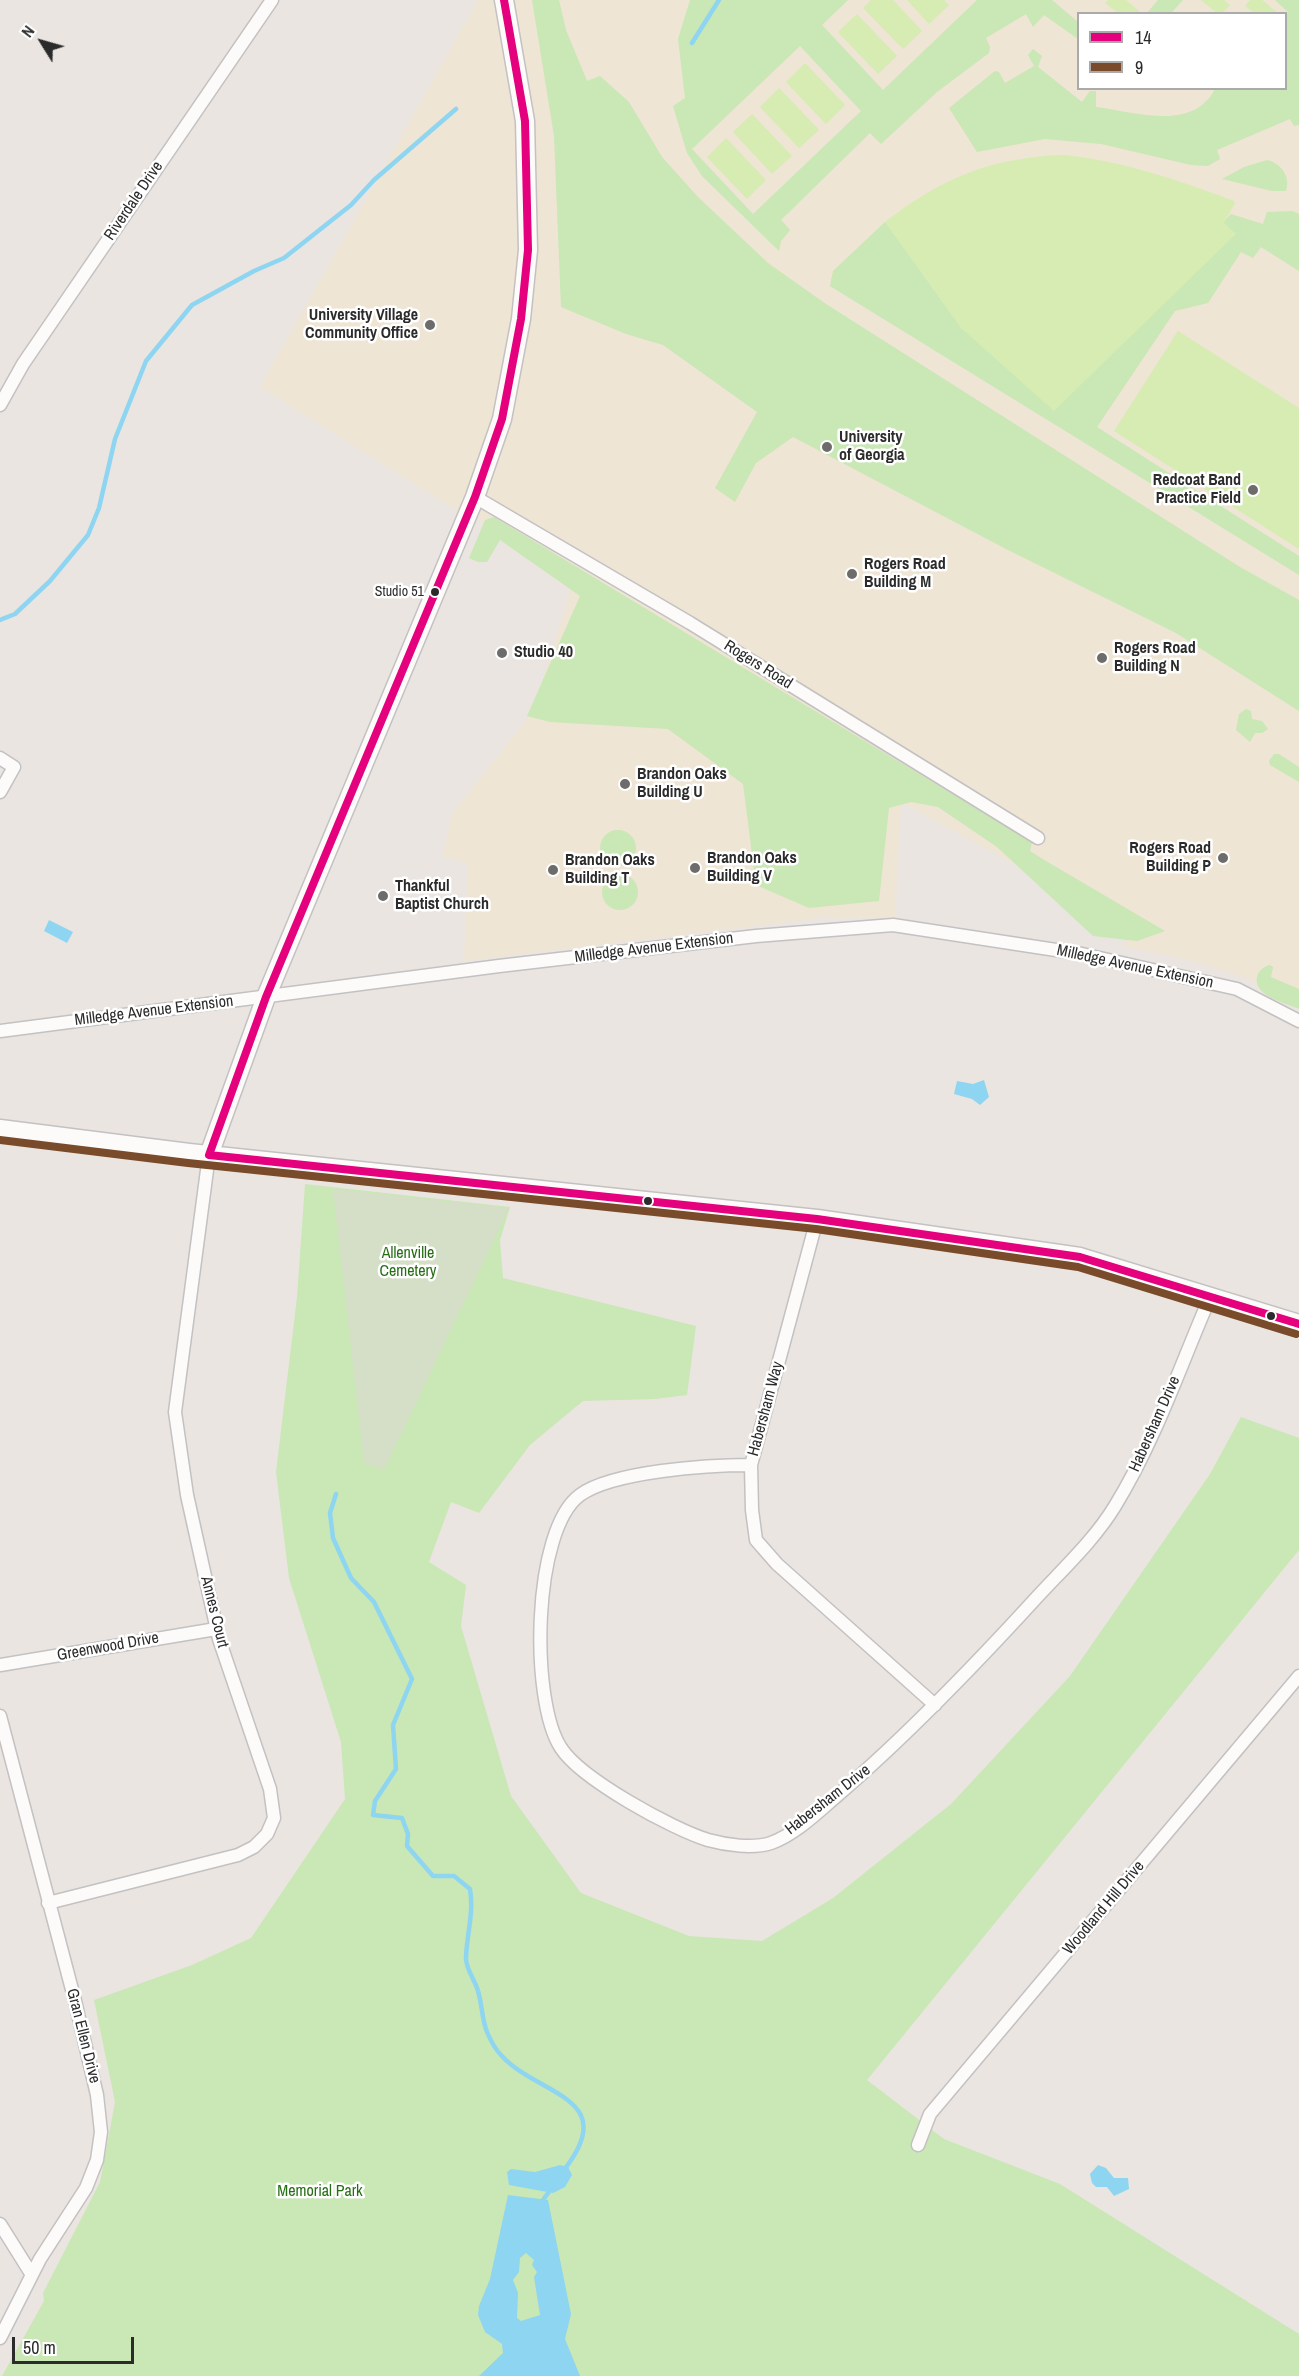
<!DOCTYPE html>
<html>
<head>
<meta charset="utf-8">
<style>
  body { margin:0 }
  #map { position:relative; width:1299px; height:2376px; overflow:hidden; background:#eae5e0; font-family:"Archivo Narrow",sans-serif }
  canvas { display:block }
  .legend { position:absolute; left:1077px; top:12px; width:210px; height:78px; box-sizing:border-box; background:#fff; border:2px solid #aaa; margin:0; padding:8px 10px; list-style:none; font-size:18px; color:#2b2b2b }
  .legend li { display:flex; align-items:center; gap:12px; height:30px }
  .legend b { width:30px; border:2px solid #aaa }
  .north { position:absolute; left:12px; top:12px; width:60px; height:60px; -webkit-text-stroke:4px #fff; paint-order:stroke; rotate:307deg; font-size:16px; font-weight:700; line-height:24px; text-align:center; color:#2b2b2b }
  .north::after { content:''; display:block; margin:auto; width:21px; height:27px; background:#2b2b2b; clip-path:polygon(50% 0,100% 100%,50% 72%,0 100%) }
  .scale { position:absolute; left:12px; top:2337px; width:122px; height:27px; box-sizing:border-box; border:3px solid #2b2b2b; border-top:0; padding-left:8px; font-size:18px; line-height:21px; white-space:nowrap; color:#2b2b2b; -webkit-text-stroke:4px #fff; paint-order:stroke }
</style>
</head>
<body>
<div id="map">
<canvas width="1299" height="2376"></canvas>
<ul class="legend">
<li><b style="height:8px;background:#e5007d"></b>14</li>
<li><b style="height:8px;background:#7a4b2a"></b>9</li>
</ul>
<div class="north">N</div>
<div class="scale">50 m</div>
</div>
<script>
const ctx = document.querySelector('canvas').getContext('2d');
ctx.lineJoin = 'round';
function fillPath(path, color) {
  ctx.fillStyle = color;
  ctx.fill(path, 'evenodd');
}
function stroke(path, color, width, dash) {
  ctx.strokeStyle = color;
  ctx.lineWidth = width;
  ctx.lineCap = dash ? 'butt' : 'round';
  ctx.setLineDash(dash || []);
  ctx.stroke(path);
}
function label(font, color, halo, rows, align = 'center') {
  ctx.font = font + ' "Archivo Narrow",sans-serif';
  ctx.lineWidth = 5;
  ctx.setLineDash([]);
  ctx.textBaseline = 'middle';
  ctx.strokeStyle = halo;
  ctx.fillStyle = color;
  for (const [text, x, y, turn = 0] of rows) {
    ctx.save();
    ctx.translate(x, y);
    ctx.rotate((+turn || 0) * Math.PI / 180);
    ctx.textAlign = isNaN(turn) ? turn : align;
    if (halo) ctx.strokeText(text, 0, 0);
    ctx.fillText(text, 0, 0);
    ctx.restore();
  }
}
fillPath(new Path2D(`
  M 478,0 L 1299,0 L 1299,999 L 1229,972 L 1182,958 L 1123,946 L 1129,927 L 901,802 L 895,917 L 820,918 L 464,961 L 468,864 L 443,856 L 452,814 L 532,713 L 573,583 L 492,527 L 450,506 L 260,387 ZM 1078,14 L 1286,14 L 1286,88 L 1078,88 Z`), '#eee5d4');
fillPath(new Path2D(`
  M 532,0 L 559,0 L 566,30 L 587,81 L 600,76 L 629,102 L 662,157 L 698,197 L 768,263 L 826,304 L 1240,567 L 1299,600 L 1299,711 L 1176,633 L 1006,549 L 793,437 L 756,463 L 735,502 L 715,488 L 757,412 L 663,345 L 626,334 L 561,307 L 554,136 Z
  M 690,0 L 848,0 L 822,25 L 883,90 L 977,0 L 1052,0 L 1078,22 L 1078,39 L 1044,15 L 1033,27 L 1026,14 L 986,38 L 990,47 L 989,53 L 937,92 L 881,144 L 870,133 L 781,220 L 790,230 L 781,241 L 779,251 L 702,176 L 687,153 L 673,106 L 685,98 L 678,39 ZM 800,46 L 861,111 L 753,214 L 692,149 Z
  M 1158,0 L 1183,0 L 1171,13 L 1147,13 Z
  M 1275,0 L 1299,0 L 1299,125 L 1294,126 L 1290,119 L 1217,150 L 1220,159 L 1208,166 L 1191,165 L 1101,144 L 1045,139 L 977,152 L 949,108 L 995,71 L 999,72 L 1005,83 L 1034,66 L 1028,55 L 1033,49 L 1042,56 L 1038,67 L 1082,102 L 1090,91 L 1096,91 L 1096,107 C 1135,112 1193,132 1215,89 L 1286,88 L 1286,15 L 1288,12 Z
  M 1267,160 C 1281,163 1291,177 1286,191 L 1272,191 L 1222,179 L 1244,167 Z
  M 1293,211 L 1299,214 L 1299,271 L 1261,247 L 1253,258 L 1241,252 L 1208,303 L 1175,311 L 1097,427 L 1299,556 L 1299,575 L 830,286 L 833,271 L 885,222 L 962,329 L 1236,234 L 1223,223 L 1231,214 L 1263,224 L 1267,212 Z
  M 494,517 L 1032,842 L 1030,851 L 1041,858 L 1165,931 L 1137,941 L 1093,936 L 997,847 L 938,807 L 911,802 L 889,808 L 879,901 L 809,908 L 756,885 L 743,784 L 668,729 L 550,722 L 527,716 L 580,596 L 500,540 L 487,562 L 478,562 L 469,558 L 485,520 Z
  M 1246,709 L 1251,711 L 1252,719 L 1262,721 L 1268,729 L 1262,733 L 1255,733 L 1250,742 L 1236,730 L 1239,714 Z
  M 1274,754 L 1279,754 L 1299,767 L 1299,782 L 1270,765 L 1269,761 Z
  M600 848a18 18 0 1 1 36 0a18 18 0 1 1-36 0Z
  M602 892a18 18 0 1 1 36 0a18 18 0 1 1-36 0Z
  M 1270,965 L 1273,967 L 1271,977 L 1299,989 L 1299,1009 C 1286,1003 1253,996 1257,977 C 1259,970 1263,967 1270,965 Z
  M 305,1184 L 510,1207 L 500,1240 L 503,1278 L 696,1326 L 687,1395 L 655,1399 L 583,1401 L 530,1445 L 479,1513 L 451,1502 L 429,1562 L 466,1585 L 461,1626 L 511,1796 L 581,1893 L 689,1936 L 762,1941 L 833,1898 L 951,1804 L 1070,1676 L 1210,1474 L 1241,1417 L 1299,1438 L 1299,1550 L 867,2080 L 944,2139 L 1060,2184 L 1299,2334 L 1299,2376 L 2,2376 L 44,2301 L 43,2293 L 100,2182 L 115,2102 L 94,2000 L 192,1965 L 251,1938 L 345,1799 L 341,1742 L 289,1578 L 276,1472 L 297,1297 Z`), '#cae7b6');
fillPath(new Path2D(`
  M 333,1189 L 509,1208 L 384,1470 L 364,1463 Z`), '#d5dec6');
fillPath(new Path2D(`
  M 871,0 L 893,0 L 922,31 L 903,49 L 863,8 Z
  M 907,0 L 944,0 L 949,5 L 929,24 Z
  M 1108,0 L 1126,0 L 1140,12 L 1118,13 L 1105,3 Z
  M 1201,0 L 1224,0 L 1230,5 L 1222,13 L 1217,13 Z
  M 1250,0 L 1262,0 L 1278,13 L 1254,13 L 1245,6 Z
  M 857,14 L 897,56 L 878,74 L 838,32 Z
  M 805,63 L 845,105 L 826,124 L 786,82 Z
  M 779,88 L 819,130 L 799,148 L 760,107 Z
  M 752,114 L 792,156 L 772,174 L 733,132 Z
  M 726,138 L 766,180 L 747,199 L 707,157 Z
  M 1064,155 C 1123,161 1178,180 1234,201 L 1235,203 L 1224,223 L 1236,234 L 1054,411 L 962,329 L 885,222 C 942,178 992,157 1064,155 Z
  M 1178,331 L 1299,408 L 1299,549 L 1114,431 Z`), '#d6ecb3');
fillPath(new Path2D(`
  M 49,920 L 73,932 L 67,943 L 44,931 Z
  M 984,1080 L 989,1097 L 980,1105 L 972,1099 L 954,1094 L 957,1081 L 973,1084 Z
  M 560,2165 L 568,2167 L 572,2175 L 565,2187 L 553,2193 L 509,2185 L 507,2172 L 511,2169 L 535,2172 Z
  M 1098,2165 L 1106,2168 L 1114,2178 L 1128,2178 L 1129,2189 L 1114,2196 L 1107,2187 L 1096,2187 L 1092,2183 L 1090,2174 Z
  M 508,2195 L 548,2200 L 571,2314 L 565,2339 L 580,2376 L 479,2376 L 503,2353 L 502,2344 L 485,2332 L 478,2315 L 479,2306 L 490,2279 ZM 526,2253 L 534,2260 L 532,2265 L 537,2272 L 534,2277 L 540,2315 L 521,2321 L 517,2318 L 518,2293 L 513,2280 L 519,2272 L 520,2258 Z`), '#8ed5f1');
stroke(new Path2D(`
  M 692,43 L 719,0
  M 0,620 L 15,614 L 50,581 L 88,535 L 99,508 L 115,439 L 146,361 L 192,305 L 254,271 L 284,258 L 351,205 L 374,180 L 456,109
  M 336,1494 L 330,1513 L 333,1538 L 351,1578 L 374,1602 L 412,1679 L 393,1725 L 396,1769 L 375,1801 L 373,1815 L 402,1818 L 408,1834 L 407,1846 L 433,1876 L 454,1876 L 470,1889 C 474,1913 467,1933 466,1957 C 465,1968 475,1980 478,1991 C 482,2004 482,2020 487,2032 C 490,2039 496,2050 501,2055 C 537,2096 622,2096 564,2170
  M 540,2204 L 551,2189`), '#8ed5f1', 4.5);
const street = new Path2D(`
  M 0,405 L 23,364 L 272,0
  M 475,497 L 690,623 L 1038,838
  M 0,758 L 14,767 L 0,792
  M 0,1031 L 499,966 L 756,936 L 893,925 L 1082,954 L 1237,989 L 1299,1021
  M 817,1219 L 751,1465 L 752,1510 L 756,1540 L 777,1564 L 935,1705
  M 751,1465 C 709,1465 613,1471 580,1495 C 532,1530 530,1701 561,1748 C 581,1779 672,1829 708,1840 C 726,1845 753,1849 771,1843 C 796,1834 819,1811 839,1794 C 910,1733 975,1665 1038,1596 C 1064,1568 1095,1539 1115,1506 C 1156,1439 1180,1366 1211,1295
  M 0,1665 L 216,1629
  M 0,1716 L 75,2001 L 97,2095 L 101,2132 L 97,2160 L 86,2188 L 40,2259 L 0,2338
  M 48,1903 L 238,1855 L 254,1847 L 267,1834 L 274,1818 L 270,1789 L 219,1639 L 187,1495 L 175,1412 L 209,1155
  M 918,2145 L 930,2114 L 1299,1676
  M 0,2224 L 32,2275`);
const secondary = new Path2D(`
  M 0,1129 L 189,1153 L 817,1219 L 1080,1257 L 1299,1324
  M 209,1155 L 266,997 L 475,497 L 502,419 L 521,319 L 528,250 L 525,121 L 504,0`);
stroke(street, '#c3c1c2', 15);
stroke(secondary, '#c3c1c2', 21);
stroke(street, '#fcfbfa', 12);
stroke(secondary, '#fcfbfa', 18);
stroke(new Path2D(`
  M 504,0 L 525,121 L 528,250 L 521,319 L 502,419 L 475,497 L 266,997 L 209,1155 L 817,1219 L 1080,1257 L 1299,1324`), '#e5007d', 8);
stroke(new Path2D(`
  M 0,1140 L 188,1163 L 816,1229 L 1078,1267 L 1296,1334`), '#7a4b2a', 8);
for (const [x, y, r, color] of [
  [430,325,6,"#6e6c6a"],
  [827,447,6,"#6e6c6a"],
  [1253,490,6,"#6e6c6a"],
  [852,574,6,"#6e6c6a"],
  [435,592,5,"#2b2b2b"],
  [502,653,6,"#6e6c6a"],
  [1102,658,6,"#6e6c6a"],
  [625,784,6,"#6e6c6a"],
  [1223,858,6,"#6e6c6a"],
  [695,868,6,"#6e6c6a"],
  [553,870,6,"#6e6c6a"],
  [383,896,6,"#6e6c6a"],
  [648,1201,5,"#2b2b2b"],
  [1271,1316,5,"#2b2b2b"]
]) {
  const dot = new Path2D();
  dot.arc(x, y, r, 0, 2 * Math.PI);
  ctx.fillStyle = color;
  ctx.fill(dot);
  stroke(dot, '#fff', 2);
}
label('14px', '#2b2b2b', '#fff', [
  ["Studio 51",424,592]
], 'right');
label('16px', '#2b2b2b', '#fff', [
  ["Riverdale Drive",134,201,-56],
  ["Rogers Road",758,665,32],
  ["Milledge Avenue Extension",654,948,-7],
  ["Milledge Avenue Extension",1135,967,12],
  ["Milledge Avenue Extension",154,1011,-7],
  ["Habersham Way",766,1409,-75],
  ["Habersham Drive",1155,1424,-66],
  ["Annes Court",214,1612,76],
  ["Greenwood Drive",108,1647,-10],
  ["Habersham Drive",828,1800,-38],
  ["Woodland Hill Drive",1104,1908,-50],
  ["Gran Ellen Drive",83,2036,76]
]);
label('bold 16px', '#2b2b2b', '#fff', [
  ["University Village",418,316,"right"],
  ["Community Office",418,334,"right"],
  ["University",839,438],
  ["of Georgia",839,456],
  ["Redcoat Band",1241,481,"right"],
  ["Practice Field",1241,499,"right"],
  ["Rogers Road",864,565],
  ["Building M",864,583],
  ["Rogers Road",1114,649],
  ["Building N",1114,667],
  ["Studio 40",514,653],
  ["Brandon Oaks",637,775],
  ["Building U",637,793],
  ["Rogers Road",1211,849,"right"],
  ["Building P",1211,867,"right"],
  ["Brandon Oaks",707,859],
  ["Building V",707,877],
  ["Brandon Oaks",565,861],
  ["Building T",565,879],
  ["Thankful",395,887],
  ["Baptist Church",395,905]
], 'left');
label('16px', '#256e14', '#fff', [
  ["Allenville",408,1254],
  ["Cemetery",408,1272],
  ["Memorial Park",320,2192]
]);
</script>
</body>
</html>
